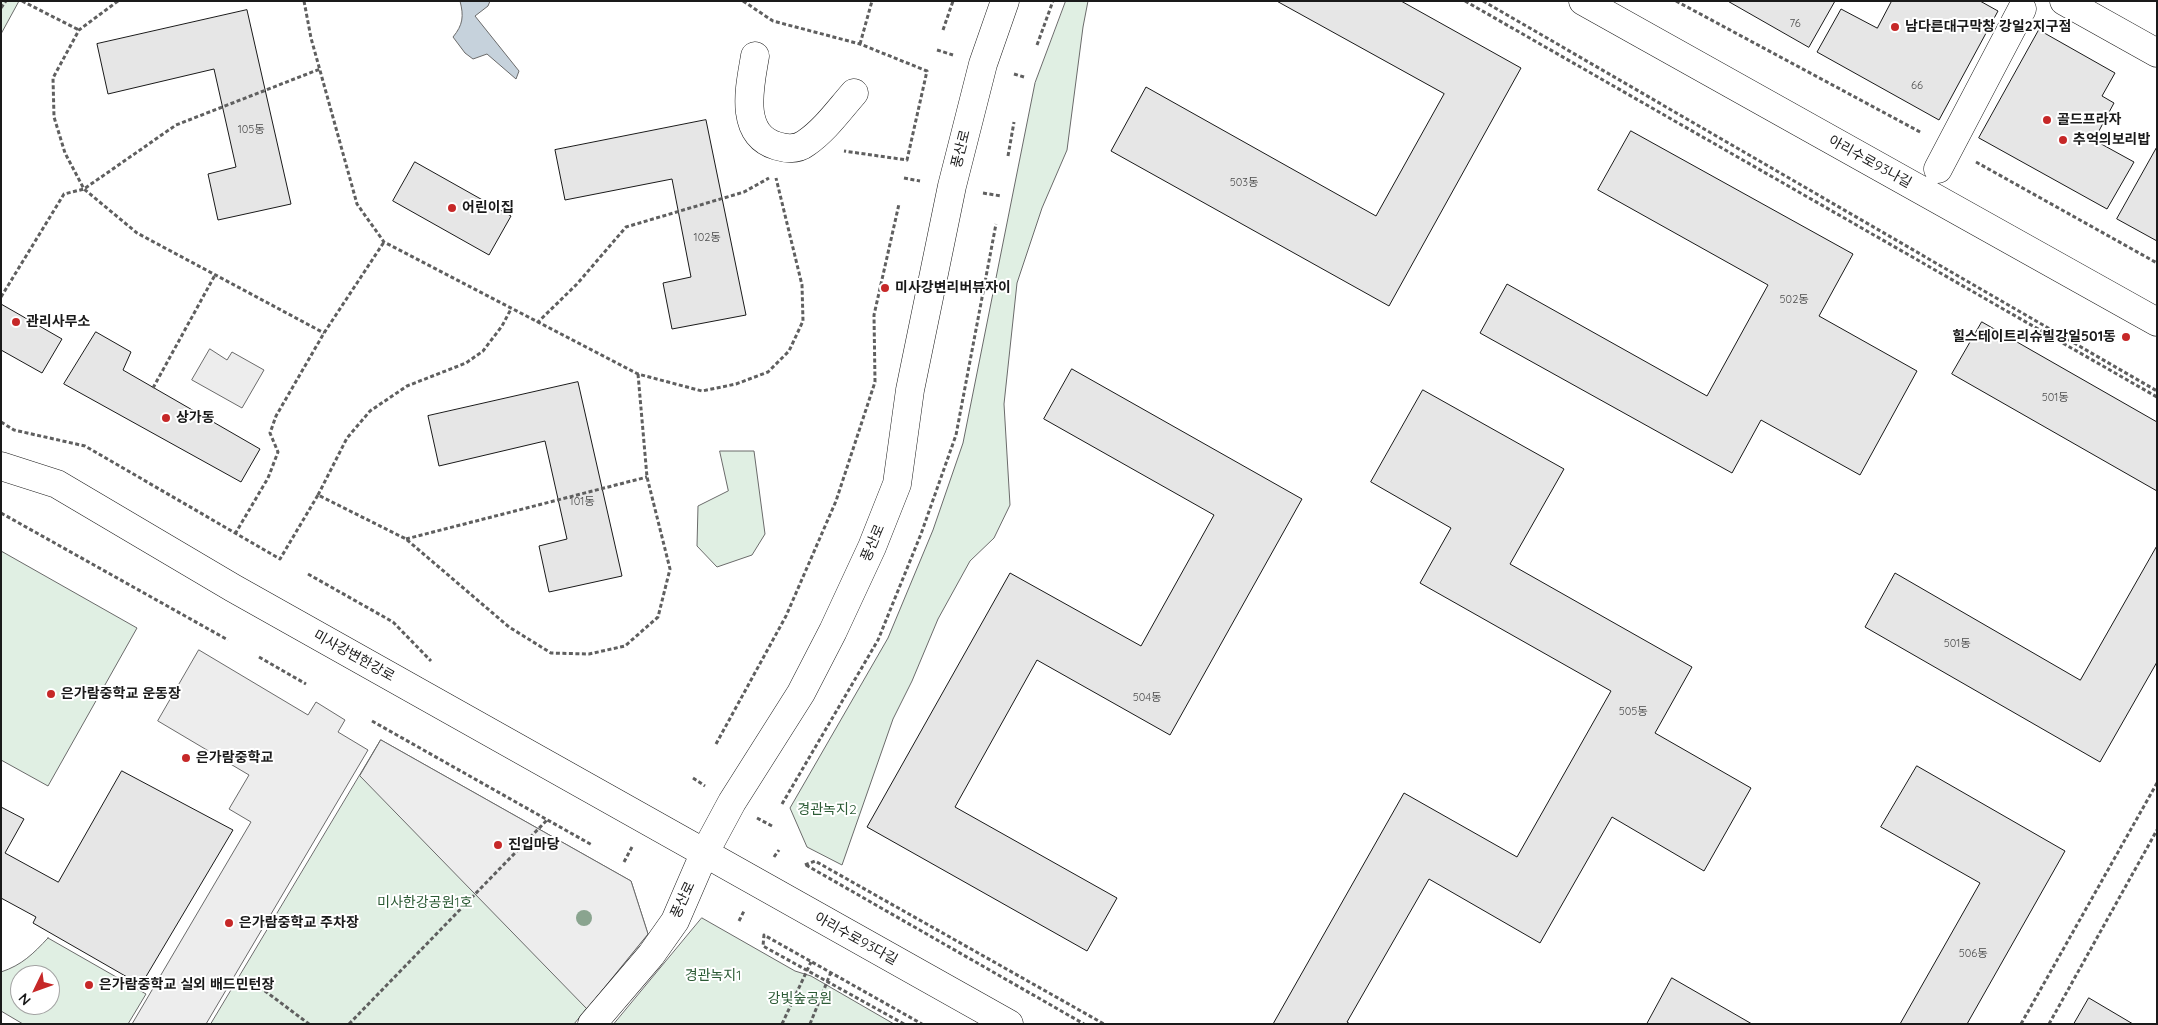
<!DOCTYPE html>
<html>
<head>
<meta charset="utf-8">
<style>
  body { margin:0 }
  #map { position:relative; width:2158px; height:1025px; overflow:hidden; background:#fff; font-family:Quicksand,sans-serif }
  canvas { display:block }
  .frame { position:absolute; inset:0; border:2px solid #1a1a1a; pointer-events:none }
  .north { position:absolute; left:10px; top:965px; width:50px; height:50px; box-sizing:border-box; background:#fff; border:1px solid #a3a3a3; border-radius:50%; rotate:228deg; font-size:14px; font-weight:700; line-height:20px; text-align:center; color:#1a1a1a }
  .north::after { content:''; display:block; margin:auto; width:18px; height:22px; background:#c62828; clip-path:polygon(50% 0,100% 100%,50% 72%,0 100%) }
</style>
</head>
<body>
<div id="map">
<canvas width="2158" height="1025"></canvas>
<div class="frame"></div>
<div class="north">N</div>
</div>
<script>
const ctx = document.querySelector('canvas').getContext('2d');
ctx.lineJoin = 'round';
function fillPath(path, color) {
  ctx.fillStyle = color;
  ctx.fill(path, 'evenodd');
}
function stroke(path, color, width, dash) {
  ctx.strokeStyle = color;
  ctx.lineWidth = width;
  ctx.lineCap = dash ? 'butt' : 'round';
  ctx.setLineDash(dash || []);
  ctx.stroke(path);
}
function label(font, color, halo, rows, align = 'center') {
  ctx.font = font + ' Quicksand,"Noto Sans KR",sans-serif';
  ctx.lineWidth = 4;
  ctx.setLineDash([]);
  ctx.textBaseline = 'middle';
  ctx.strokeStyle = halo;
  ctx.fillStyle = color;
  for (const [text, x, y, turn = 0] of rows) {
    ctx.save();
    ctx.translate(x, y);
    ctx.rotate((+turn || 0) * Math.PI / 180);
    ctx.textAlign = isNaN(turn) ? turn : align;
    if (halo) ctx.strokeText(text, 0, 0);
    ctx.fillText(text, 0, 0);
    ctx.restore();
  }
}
const green = new Path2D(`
  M 1,1 L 19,1 L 1,34 Z
  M 1066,1 L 1088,1 L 1083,27 L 1067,150 L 1042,208 L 1017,283 L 1004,404 L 1010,505 L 994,538 L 970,561 L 938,619 L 912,681 L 893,719 L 842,865 L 807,847 L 790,808 L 888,638 L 933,530 L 963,443 L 1035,83 Z
  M 720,451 L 754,451 L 765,534 L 752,555 L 717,567 L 697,546 L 698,506 L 728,491 Z
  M 1,551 L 137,628 L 48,786 L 1,760 Z
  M 381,740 L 631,881 L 648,934 L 574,1024 L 211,1024 Z
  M 702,918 L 795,971 L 811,976 L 894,1024 L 614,1024 Z
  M 48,938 L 146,994 L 128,1024 L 23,1024 L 1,1011 L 1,972 C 22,965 33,954 48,938 ZM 20,975 L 50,975 L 50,1005 L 20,1005 Z`);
fillPath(green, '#e0efe3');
stroke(green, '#6a6a6a', 1);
const parking = new Path2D(`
  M 210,349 L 227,360 L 232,352 L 264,370 L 242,408 L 192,380 Z
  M 199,650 L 308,715 L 316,702 L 345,720 L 338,732 L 368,750 L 206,1024 L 132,1024 L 251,822 L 229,809 L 249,775 L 158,721 Z
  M 381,740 L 631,881 L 648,934 L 587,1009 L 360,776 Z`);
fillPath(parking, '#ededed');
stroke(parking, '#6a6a6a', 1);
const water = new Path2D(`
  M 460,1 L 490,1 L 488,6 L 475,16 L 519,71 L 516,79 L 487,54 L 473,59 L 465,53 L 453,37 C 463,25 464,16 460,1 Z`);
fillPath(water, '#c6d2dc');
stroke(water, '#6a6a6a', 1);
const building = new Path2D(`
  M 1277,1 L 1401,1 L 1521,68 L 1389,306 L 1111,151 L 1146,87 L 1376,216 L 1444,94 Z
  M 1728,1 L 1835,1 L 1809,47 Z
  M 1892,1 L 1980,1 L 1998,11 L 1939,120 L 1817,52 L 1841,9 L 1877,28 Z
  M 247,10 L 291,204 L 218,220 L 208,174 L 236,167 L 214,69 L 108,94 L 97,44 Z
  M 2039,30 L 2115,73 L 2102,96 L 2114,103 L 2094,140 L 2134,162 L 2107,209 L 1979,138 Z
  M 706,120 L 746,315 L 672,329 L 663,283 L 691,277 L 672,179 L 565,200 L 555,150 Z
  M 1631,131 L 1853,254 L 1819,316 L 1917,371 L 1860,475 L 1761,420 L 1732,473 L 1480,333 L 1507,284 L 1707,396 L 1768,285 L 1598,190 Z
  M 2157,147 L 2157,241 L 2117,219 Z
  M 415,162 L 511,216 L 489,255 L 393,201 Z
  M 1,304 L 62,339 L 42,373 L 1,350 Z
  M 1982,322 L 2157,422 L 2157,491 L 1952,374 Z
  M 96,332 L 131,352 L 123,370 L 260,449 L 241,482 L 64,384 Z
  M 1072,369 L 1302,499 L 1170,735 L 1037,660 L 955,807 L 1117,898 L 1087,951 L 867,827 L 1010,573 L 1141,646 L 1214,515 L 1044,419 Z
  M 578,382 L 622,576 L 549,592 L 539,546 L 567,539 L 545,441 L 439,466 L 428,416 Z
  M 1423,390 L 1564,469 L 1510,564 L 1692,667 L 1655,733 L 1751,788 L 1704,871 L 1612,817 L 1540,943 L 1429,879 L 1347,1022 L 1350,1024 L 1273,1024 L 1404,793 L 1517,857 L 1611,691 L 1420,583 L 1451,528 L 1371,482 Z
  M 2157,546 L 2157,662 L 2100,762 L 1865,627 L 1895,573 L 2080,680 Z
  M 1917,766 L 2065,851 L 1967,1024 L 1900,1024 L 1980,883 L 1881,827 Z
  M 122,771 L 233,830 L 141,985 L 33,923 L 36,917 L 1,898 L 1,807 L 24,819 L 5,853 L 58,882 Z
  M 1672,978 L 1752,1024 L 1647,1024 Z
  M 2089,998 L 2133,1024 L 2074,1024 Z`);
fillPath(building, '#e6e6e6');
stroke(building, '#1a1a1a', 1);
const minor = new Path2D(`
  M 1583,1 L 2157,322
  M 2064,1 L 2157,53
  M 755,56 C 750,86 738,134 777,146 C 787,149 797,150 806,143 C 825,130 839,110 854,93
  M 1938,169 L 2022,9
  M 1,466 L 57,484 L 233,588 L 1009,1024
  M 592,1024 L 651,955 L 675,921 L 704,854 L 732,802 L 801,693 L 833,631 L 872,547 L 897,484 L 910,390 L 952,186 L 983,64 L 1005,1`);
stroke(minor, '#1a1a1a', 29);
stroke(new Path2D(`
  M 22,1 L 79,30
  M 118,1 L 79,30 L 53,78 L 54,117 L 65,153 L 84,189 L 137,233 L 324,333
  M 304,1 L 311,38 L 357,204 L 384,242 L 638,374 L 702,391 L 736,384 L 768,372 L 789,351 L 803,321 L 802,285 L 776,178
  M 743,1 L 773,21 L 860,44 L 927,71 L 907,160 L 844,151
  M 1465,1 L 2157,397
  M 1483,1 L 2157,391
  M 1676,1 L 1922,133
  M 1,8 L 6,1
  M 943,30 L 953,1
  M 860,44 L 872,1
  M 1037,45 L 1053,1
  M 937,50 L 953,55
  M 1014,74 L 1024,77
  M 1008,156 L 1014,122
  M 1976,162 L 2157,263
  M 904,178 L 920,181
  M 983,193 L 1001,196
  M 1,297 L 64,194 L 84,189 L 176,125 L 320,69
  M 537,323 L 577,284 L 626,227 L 744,192 L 769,178
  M 153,388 L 215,275
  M 1,422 L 14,430 L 85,446 L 280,559 L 318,495 L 406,539 L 509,627 L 551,653 L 589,654 L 625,646 L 658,617 L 670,569 L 647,477 L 638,374
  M 318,495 L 347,438 L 370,411 L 407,386 L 466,363 L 483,351 L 502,326 L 511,309
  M 1,513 L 228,640
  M 235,534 L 268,478 L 278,452 L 270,433 L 276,416 L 324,333 L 384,242
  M 406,539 L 647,477
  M 308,574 L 393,622 L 431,661
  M 259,657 L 306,684
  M 372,721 L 592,845
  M 716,744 L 786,616 L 836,501 L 875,382 L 874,315 L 899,204
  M 693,778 L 705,786
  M 782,804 L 878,640 L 921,534 L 956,435 L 996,224
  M 757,818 L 772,826
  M 774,857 L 779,850
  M 624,862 L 632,847
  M 805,865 L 815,861 L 1104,1024
  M 806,865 L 1084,1024
  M 739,921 L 744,911
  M 249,979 L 309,1024
  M 349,1024 L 547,820
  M 782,1024 L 811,962
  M 810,1024 L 831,972
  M 904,1024 L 763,946 L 764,935 L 922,1024
  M 2021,1024 L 2157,783
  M 2049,1024 L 2157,830`), '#5f5f5f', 3, [4, 2.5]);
stroke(minor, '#fff', 28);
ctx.fillStyle = '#8aa48f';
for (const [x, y] of [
  [584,918]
]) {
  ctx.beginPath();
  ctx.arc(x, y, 8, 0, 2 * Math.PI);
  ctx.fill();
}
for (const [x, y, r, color] of [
  [1895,27,5,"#c62828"],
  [2047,120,5,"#c62828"],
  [2063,140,5,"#c62828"],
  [452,208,5,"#c62828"],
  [885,288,5,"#c62828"],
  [16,322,5,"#c62828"],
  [2126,337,5,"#c62828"],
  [166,418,5,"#c62828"],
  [51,694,5,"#c62828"],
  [186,758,5,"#c62828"],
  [498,845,5,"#c62828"],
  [229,923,5,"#c62828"],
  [89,985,5,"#c62828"]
]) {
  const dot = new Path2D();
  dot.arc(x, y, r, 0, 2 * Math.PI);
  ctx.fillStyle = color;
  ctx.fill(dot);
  stroke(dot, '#fff', 2);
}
label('11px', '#4d4d4d', null, [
  ["76",1795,24],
  ["66",1917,86],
  ["105동",251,130],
  ["503동",1244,183],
  ["102동",707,238],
  ["502동",1794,300],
  ["501동",2055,398],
  ["101동",582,502],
  ["501동",1957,644],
  ["504동",1147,698],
  ["505동",1633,712],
  ["506동",1973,954]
]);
label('bold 14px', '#1a1a1a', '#fff', [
  ["남다른대구막창 강일2지구점",1905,27],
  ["골드프라자",2057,120],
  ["추억의보리밥",2073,140],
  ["어린이집",462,208],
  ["미사강변리버뷰자이",895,288],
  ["관리사무소",26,322],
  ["힐스테이트리슈빌강일501동",2116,337,"right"],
  ["상가동",176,418],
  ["은가람중학교 운동장",61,694],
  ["은가람중학교",196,758],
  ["진입마당",508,845],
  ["은가람중학교 주차장",239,923],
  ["은가람중학교 실외 배드민턴장",99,985]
], 'left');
label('14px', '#1a1a1a', '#fff', [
  ["풍산로",961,149,-76],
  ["아리수로93나길",1870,162,29],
  ["풍산로",873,543,-67],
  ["미사강변한강로",354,656,29],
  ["풍산로",683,900,-65],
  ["아리수로93다길",856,939,29]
]);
label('14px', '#2b5a34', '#fff', [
  ["경관녹지2",827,810],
  ["미사한강공원1호",425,903],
  ["경관녹지1",713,976],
  ["강빛숲공원",800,999]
]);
</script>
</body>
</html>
